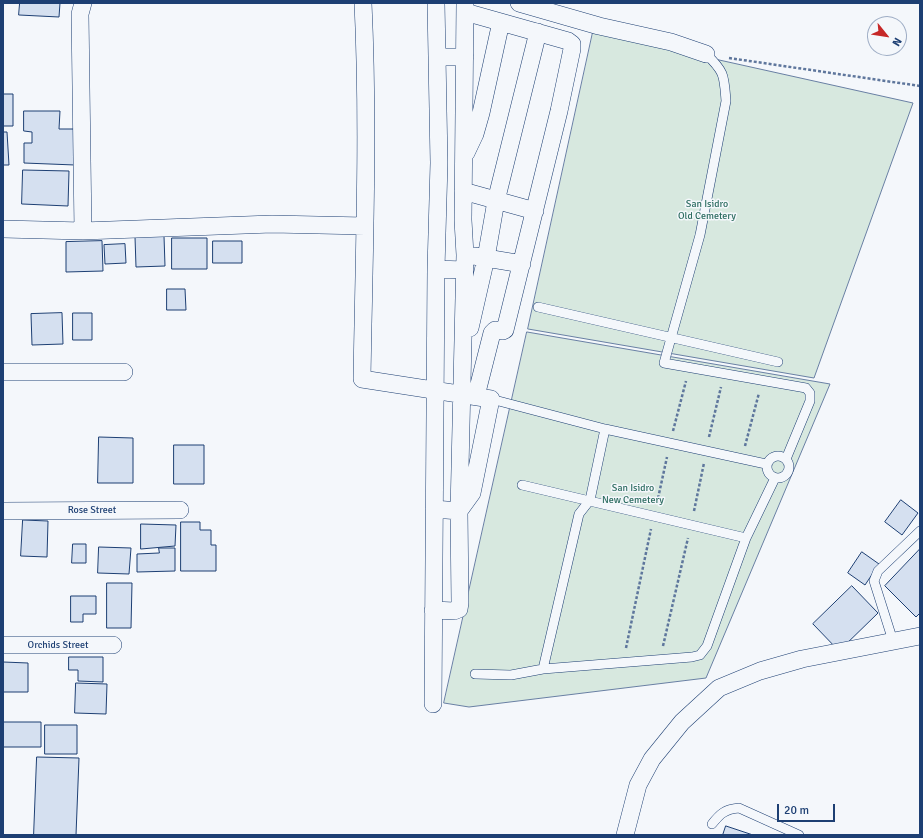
<!DOCTYPE html>
<html>
<head>
<meta charset="utf-8">
<style>
  body { margin:0 }
  #map { position:relative; width:923px; height:838px; overflow:hidden; background:#f4f7fb; font-family:Signika,sans-serif }
  canvas { display:block }
  .frame { position:absolute; inset:0; border:4px solid #1d3f73; pointer-events:none }
  .north { position:absolute; left:867px; top:16px; width:40px; height:40px; box-sizing:border-box; background:#f4f7fb; border:1px solid #9eadc5; border-radius:50%; rotate:120deg; font-size:11px; font-weight:700; line-height:16px; text-align:center; color:#1d3f73 }
  .north::after { content:''; display:block; margin:auto; width:14px; height:18px; background:#c62828; clip-path:polygon(50% 0,100% 100%,50% 72%,0 100%) }
  .scale { position:absolute; left:777px; top:804px; width:58px; height:18px; box-sizing:border-box; border:2px solid #1d3f73; border-top:0; padding-left:5px; font-size:12px; line-height:14px; white-space:nowrap; color:#1d3f73; -webkit-text-stroke:3px #f4f7fb; paint-order:stroke }
</style>
</head>
<body>
<div id="map">
<canvas width="923" height="838"></canvas>
<div class="frame"></div>
<div class="north">N</div>
<div class="scale">20 m</div>
</div>
<script>
const ctx = document.querySelector('canvas').getContext('2d');
ctx.lineJoin = 'round';
function fillPath(path, color) {
  ctx.fillStyle = color;
  ctx.fill(path, 'evenodd');
}
function stroke(path, color, width, dash) {
  ctx.strokeStyle = color;
  ctx.lineWidth = width;
  ctx.lineCap = dash ? 'butt' : 'round';
  ctx.setLineDash(dash || []);
  ctx.stroke(path);
}
function label(font, color, halo, rows, align = 'center') {
  ctx.font = font + ' Signika,sans-serif';
  ctx.lineWidth = 3;
  ctx.setLineDash([]);
  ctx.textBaseline = 'middle';
  ctx.strokeStyle = halo;
  ctx.fillStyle = color;
  for (const [text, x, y, turn = 0] of rows) {
    ctx.save();
    ctx.translate(x, y);
    ctx.rotate((+turn || 0) * Math.PI / 180);
    ctx.textAlign = isNaN(turn) ? turn : align;
    if (halo) ctx.strokeText(text, 0, 0);
    ctx.fillText(text, 0, 0);
    ctx.restore();
  }
}
const green = new Path2D(`
  M 593,32 L 913,103 L 814,378 L 528,329 Z
  M 527,332 L 830,384 L 706,678 L 469,707 L 444,703 Z`);
fillPath(green, '#d7e8df');
stroke(green, '#687fa3', 1);
const building = new Path2D(`
  M 20,3 L 60,3 L 59,17 L 19,15 Z
  M 3,94 L 13,94 L 13,126 L 3,126 Z
  M 24,111 L 60,111 L 59,129 L 77,129 L 75,165 L 24,163 L 24,143 L 32,143 L 32,132 L 24,131 Z
  M 3,132 L 7,132 L 9,165 L 3,165 Z
  M 23,170 L 69,171 L 68,206 L 22,204 Z
  M 164,236 L 165,266 L 136,267 L 135,237 Z
  M 172,238 L 207,238 L 207,269 L 172,269 Z
  M 102,241 L 103,271 L 66,272 L 66,242 Z
  M 213,241 L 242,241 L 242,263 L 213,263 Z
  M 125,244 L 126,263 L 105,264 L 104,245 Z
  M 167,289 L 185,289 L 186,310 L 167,310 Z
  M 62,313 L 63,344 L 32,345 L 31,314 Z
  M 73,313 L 92,313 L 92,340 L 73,340 Z
  M 99,437 L 133,438 L 133,483 L 98,483 Z
  M 174,445 L 204,445 L 204,484 L 174,484 Z
  M 901,500 L 918,513 L 902,535 L 885,522 Z
  M 23,520 L 48,521 L 47,557 L 21,556 Z
  M 181,522 L 200,522 L 200,530 L 211,530 L 211,545 L 216,545 L 216,571 L 181,571 Z
  M 141,524 L 176,525 L 175,546 L 141,549 Z
  M 73,544 L 86,544 L 86,563 L 72,563 Z
  M 99,547 L 131,548 L 129,574 L 98,573 Z
  M 159,548 L 175,548 L 175,571 L 137,572 L 137,554 L 159,553 Z
  M 920,549 L 920,613 L 916,617 L 885,586 Z
  M 862,552 L 879,564 L 865,585 L 848,573 Z
  M 107,583 L 132,583 L 131,628 L 107,628 Z
  M 852,586 L 878,613 L 839,651 L 813,624 Z
  M 71,596 L 96,596 L 96,614 L 83,614 L 83,622 L 71,622 Z
  M 69,657 L 103,657 L 103,682 L 78,681 L 78,670 L 69,670 Z
  M 3,662 L 28,663 L 28,692 L 3,692 Z
  M 76,683 L 107,684 L 106,714 L 75,713 Z
  M 3,722 L 41,722 L 41,747 L 3,747 Z
  M 45,725 L 77,725 L 77,754 L 45,754 Z
  M 37,757 L 79,758 L 76,835 L 34,835 Z
  M 726,826 L 753,835 L 723,835 Z`);
fillPath(building, '#d5e0f0');
stroke(building, '#1d3f73', 1);
const lane = new Path2D(`
  M 706,54 C 725,72 724,76 726,101 L 700,235 L 664,363 L 806,388 L 810,393 L 810,401 L 786,459
  M 538,307 L 778,362
  M 491,399 L 605,429 L 766,464
  M767 467a11 11 0 1 1 22 0a11 11 0 1 1-22 0Z
  M 522,485 L 746,538
  M 893,641 L 874,581 L 878,571 L 920,531
  M 543,669 L 579,514 L 590,500 L 605,429
  M 475,674 L 511,675 L 543,669 L 692,657 L 700,655 L 707,646 L 746,538 L 775,478
  M 712,824 C 720,814 725,809 739,808 L 799,835`);
const street = new Path2D(`
  M 83,3 L 80,14 L 83,231
  M 363,3 C 369,128 364,254 362,379 L 491,399 L 472,493 L 459,511 L 434,509
  M 519,3 L 599,26 L 671,42 L 706,54
  M 465,12 L 568,41 L 572,44 L 572,49 L 559,111 L 505,330 L 503,331 L 495,330 L 492,333 L 476,396
  M 437,57 L 465,57
  M 466,153 L 475,134 L 481,113 L 501,22
  M 463,191 L 535,211
  M 3,229 L 83,231 L 272,224 L 365,226
  M 474,256 L 522,264
  M 436,269 L 464,270
  M 470,328 L 486,258 L 496,201 L 538,32
  M 3,372 L 124,372
  M 3,511 L 180,510
  M 433,610 L 454,611 L 459,609 L 460,603 L 459,511 L 465,255 L 463,220 L 465,3
  M 3,645 L 113,645
  M 433,704 L 436,269 L 439,163 L 436,3
  M 625,835 L 638,785 L 652,759 L 682,722 L 719,688 L 760,671 L 802,659 L 920,636`);
stroke(lane, '#1d3f73', 10);
stroke(street, '#1d3f73', 18);
stroke(new Path2D(`
  M 729,58 L 920,86
  M 673,431 L 686,381
  M 709,437 L 721,387
  M 745,446 L 759,393
  M 657,503 L 667,457
  M 694,511 L 704,463
  M 663,646 L 688,538
  M 626,648 L 651,529`), '#5e769c', 2.5, [3, 2]);
stroke(lane, '#f4f7fb', 9);
stroke(street, '#f4f7fb', 17);
label('10px', '#2c6c60', '#f4f7fb', [
  ["San Isidro",707,204],
  ["Old Cemetery",707,216],
  ["San Isidro",633,488],
  ["New Cemetery",633,500]
]);
label('10px', '#1d3f73', '#f4f7fb', [
  ["Rose Street",92,510],
  ["Orchids Street",58,645]
]);
</script>
</body>
</html>
